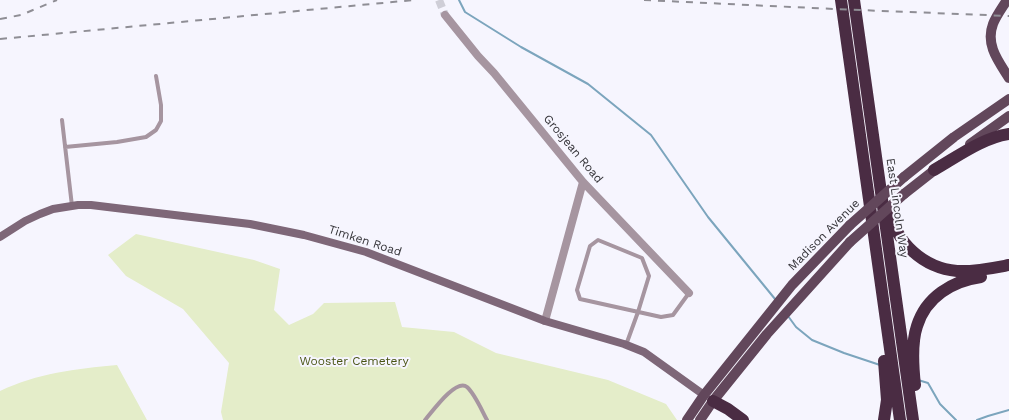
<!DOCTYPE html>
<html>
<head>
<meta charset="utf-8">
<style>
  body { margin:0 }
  canvas { display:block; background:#f6f5fe }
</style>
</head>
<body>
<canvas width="1009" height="420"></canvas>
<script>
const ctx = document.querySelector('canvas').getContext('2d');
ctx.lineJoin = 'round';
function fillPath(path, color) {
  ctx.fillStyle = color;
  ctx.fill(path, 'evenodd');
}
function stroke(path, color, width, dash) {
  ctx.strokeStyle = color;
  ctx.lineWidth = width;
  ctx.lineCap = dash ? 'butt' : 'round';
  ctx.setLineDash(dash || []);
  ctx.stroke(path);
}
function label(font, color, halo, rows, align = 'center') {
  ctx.font = font + ' "Work Sans",sans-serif';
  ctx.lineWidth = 4;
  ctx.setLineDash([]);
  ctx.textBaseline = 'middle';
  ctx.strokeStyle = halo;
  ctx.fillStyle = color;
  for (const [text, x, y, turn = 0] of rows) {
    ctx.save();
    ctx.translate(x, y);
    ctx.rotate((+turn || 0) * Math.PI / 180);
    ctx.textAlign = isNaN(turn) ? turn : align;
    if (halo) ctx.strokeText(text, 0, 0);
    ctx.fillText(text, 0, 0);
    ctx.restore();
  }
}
fillPath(new Path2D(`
  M 136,234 L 254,260 L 280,269 L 274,310 L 289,325 L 313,314 L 324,303 L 395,302 L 402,327 L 454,332 L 496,353 L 608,380 L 666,404 L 677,420 L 223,420 L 221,412 L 229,363 L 183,309 L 126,276 L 108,255 Z
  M 117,365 L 147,420 L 0,420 L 0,391 C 38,373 75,369 117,365 Z`), '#e4edc9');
stroke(new Path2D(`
  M 459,0 L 465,12 L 521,47 L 588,84 L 651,135 L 708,217 L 775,299
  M 788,316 L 796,327 L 812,340 L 844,353 L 880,365
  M 918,380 L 928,383 L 940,404 L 956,420
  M 977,420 L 988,416 L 1009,410`), '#7ca5bd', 2);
stroke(new Path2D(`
  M 439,0 L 445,15`), '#cfced7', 8, [8, 4]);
stroke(new Path2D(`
  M 62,120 L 72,206
  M 65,147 L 117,142 L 146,137 L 156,130 L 161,121 L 161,105 L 156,76
  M 626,345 L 638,312 L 649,276 L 642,258 L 598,240 L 590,246 L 577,290 L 580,299 L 661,317 L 673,315 L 689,293
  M 425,420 C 432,412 456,378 467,387 C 475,394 482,411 487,420`), '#a695a0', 4);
stroke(new Path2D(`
  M 445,15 L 478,56 L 494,73 L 583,182 L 689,293
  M 545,321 L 583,182`), '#a695a0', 8);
stroke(new Path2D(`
  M 0,237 L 25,221 L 40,214 L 53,209 L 78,205 L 91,205 L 124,209 L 250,224 L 304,235 L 366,252 L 545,321 L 624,344 L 644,352 L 704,395`), '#7e6778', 8);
stroke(new Path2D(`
  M 1007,0 C 1002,8 996,16 993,24 C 985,45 999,62 1009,78
  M 970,144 L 1009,116
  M 904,177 L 954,137 L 1009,99
  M 904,194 L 941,165
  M 687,420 L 704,395 L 792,285 L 850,225
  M 700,420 L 713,401 L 767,334 L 850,242`), '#62475b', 10);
stroke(new Path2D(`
  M 841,0 L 900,420
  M 854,0 L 913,420
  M 934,170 C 957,157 982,138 1009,134
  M 890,209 C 895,243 924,268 957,271 C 974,272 993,268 1009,265
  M 884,361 L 887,400 L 884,420
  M 915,385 C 913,367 911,344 917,326 C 926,297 952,281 981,277
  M 713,401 L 728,409 L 743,420`), '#4a2c43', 12);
stroke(new Path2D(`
  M 644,0 L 834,9 L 1009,16
  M 0,19 L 21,15 L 57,0
  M 0,39 L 414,0`), '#8f8e95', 2, [7, 7]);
stroke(new Path2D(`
  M 850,225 L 904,177
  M 850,242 L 904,194`), '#62475b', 10);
label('12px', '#353439', '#f6f5fe', [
  ["Grosjean Road",573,149,50],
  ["East Lincoln Way",897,208,82],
  ["Madison Avenue",824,235,-45],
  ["Timken Road",365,241,18]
]);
label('12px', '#495414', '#f6f5fe', [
  ["Wooster Cemetery",354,361]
]);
</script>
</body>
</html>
